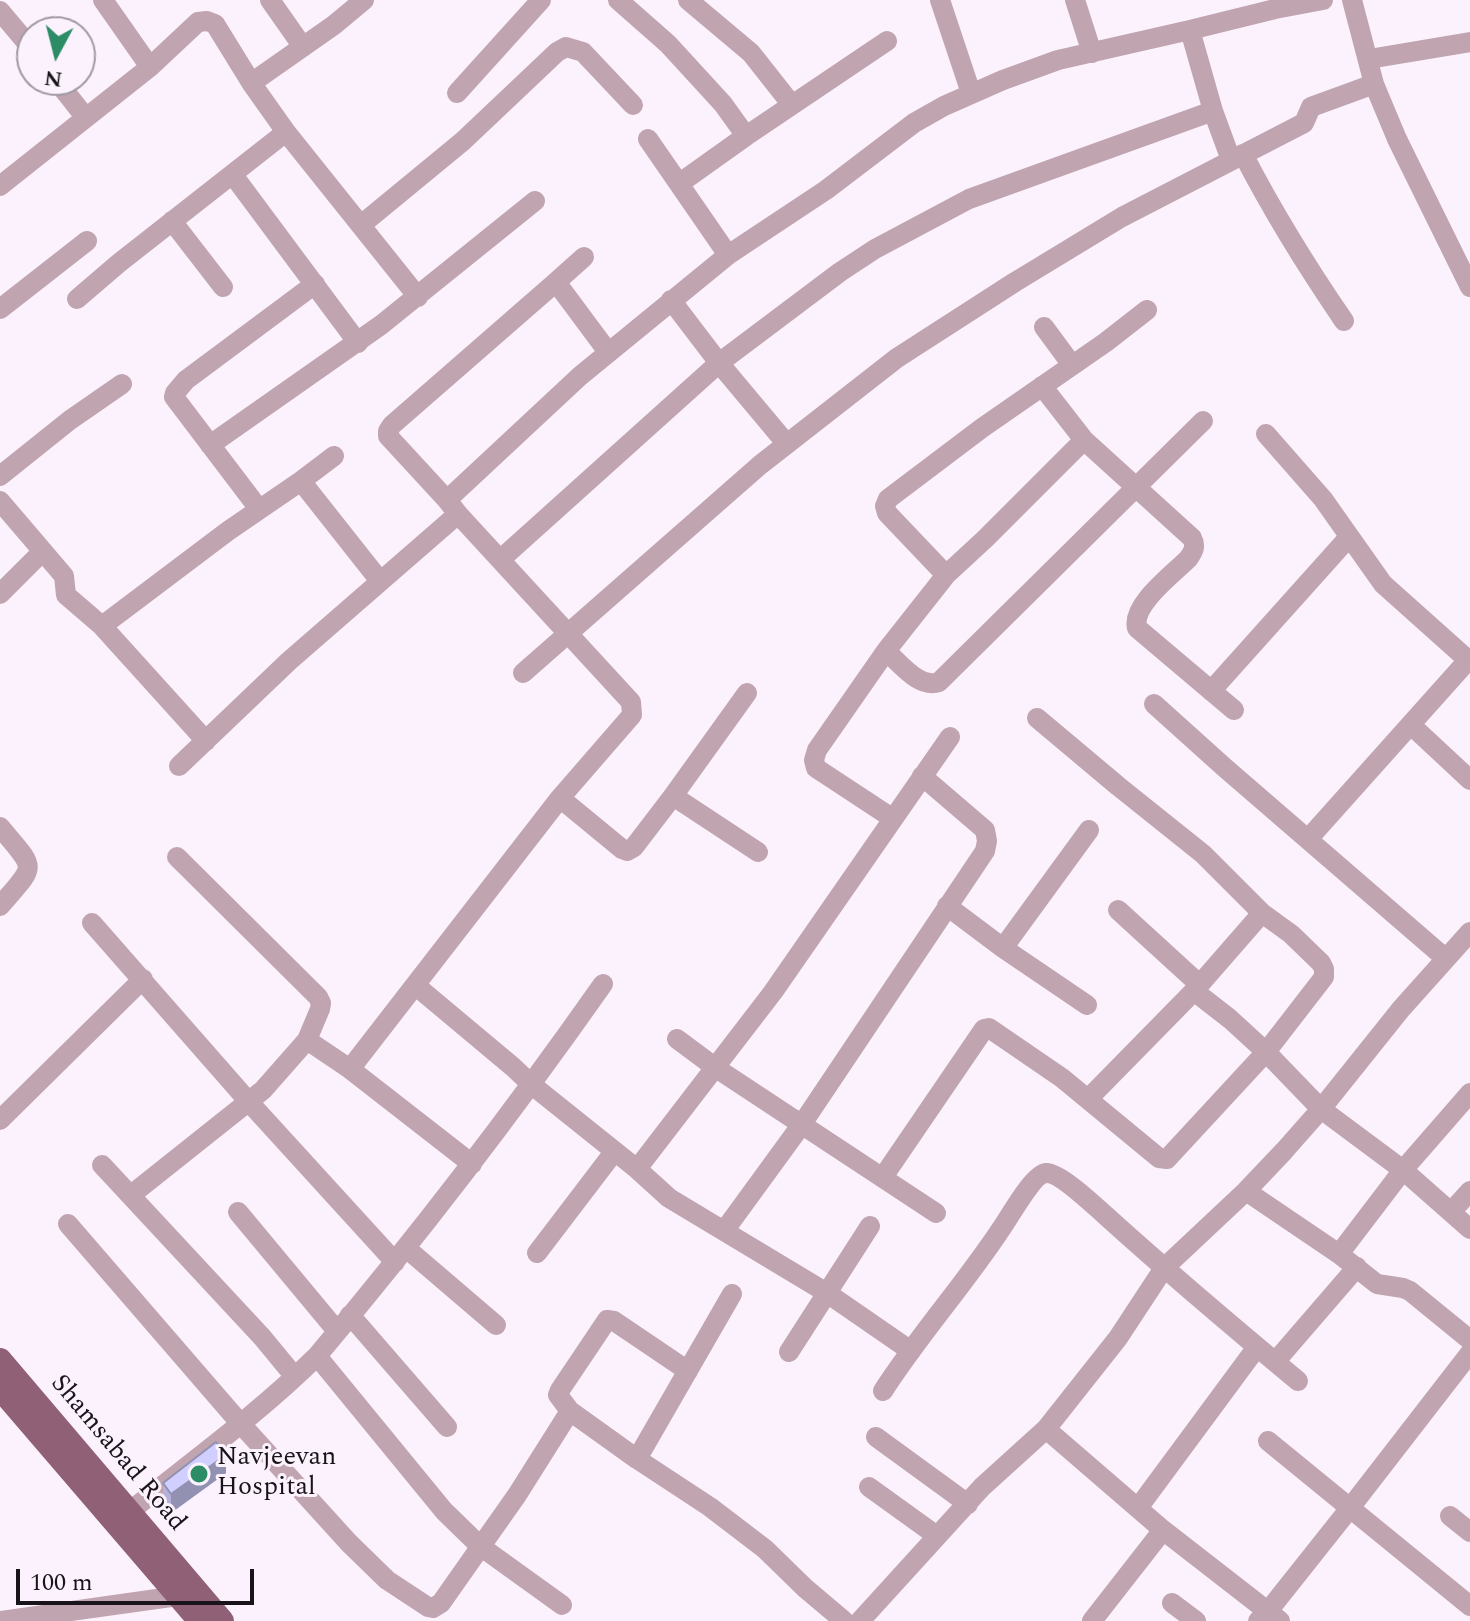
<!DOCTYPE html>
<html>
<head>
<meta charset="utf-8">
<style>
  body { margin:0 }
  #map { position:relative; width:1470px; height:1621px; overflow:hidden; background:#fbf2fd; font-family:Spectral,serif }
  canvas { display:block }
  .north { position:absolute; left:16px; top:16px; width:80px; height:80px; box-sizing:border-box; background:#fbf2fd; border:2px solid #a199a2; border-radius:50%; rotate:187deg; font-size:22px; font-weight:700; line-height:32px; text-align:center; color:#19141a }
  .north::after { content:''; display:block; margin:auto; width:28px; height:36px; background:#2b8c66; clip-path:polygon(50% 0,100% 100%,50% 72%,0 100%) }
  .scale { position:absolute; left:16px; top:1569px; width:238px; height:36px; box-sizing:border-box; border:4px solid #19141a; border-top:0; padding-left:10px; font-size:24px; line-height:28px; white-space:nowrap; color:#19141a; -webkit-text-stroke:6px #fbf2fd; paint-order:stroke }
</style>
</head>
<body>
<div id="map">
<canvas width="1470" height="1621"></canvas>
<div class="north">N</div>
<div class="scale">100 m</div>
</div>
<script>
const ctx = document.querySelector('canvas').getContext('2d');
ctx.lineJoin = 'round';
function stroke(path, color, width, dash) {
  ctx.strokeStyle = color;
  ctx.lineWidth = width;
  ctx.lineCap = dash ? 'butt' : 'round';
  ctx.setLineDash(dash || []);
  ctx.stroke(path);
}
function fillPath(path, color) {
  ctx.fillStyle = color;
  ctx.fill(path, 'evenodd');
}
function label(font, color, halo, rows, align = 'center') {
  ctx.font = font + ' Spectral,serif';
  ctx.lineWidth = 6;
  ctx.setLineDash([]);
  ctx.textBaseline = 'middle';
  ctx.strokeStyle = halo;
  ctx.fillStyle = color;
  for (const [text, x, y, turn = 0] of rows) {
    ctx.save();
    ctx.translate(x, y);
    ctx.rotate((+turn || 0) * Math.PI / 180);
    ctx.textAlign = isNaN(turn) ? turn : align;
    if (halo) ctx.strokeText(text, 0, 0);
    ctx.fillText(text, 0, 0);
    ctx.restore();
  }
}
stroke(new Path2D(`
  M 103,0 L 150,67
  M 270,0 L 303,47
  M 364,0 L 334,25 L 257,79 L 252,84 L 286,132 L 418,297
  M 618,0 L 668,44 L 723,104 L 746,136
  M 688,0 L 751,53 L 792,105
  M 940,0 L 971,93
  M 1075,0 L 1092,53
  M 1352,0 L 1374,84 L 1397,139 L 1470,287
  M 0,11 L 32,49
  M 1190,30 L 1213,111 L 1231,160
  M 1369,59 L 1470,42
  M 56,80 L 86,118
  M 457,93 L 541,0
  M 648,139 L 728,255
  M 1243,154 C 1273,212 1307,267 1344,321
  M 233,175 L 358,343
  M 680,183 L 746,136 L 887,41
  M 0,186 L 150,67 L 198,22 L 207,21 L 215,24 L 252,84
  M 172,221 L 223,287
  M 361,225 L 463,141 L 557,52 L 566,47 L 583,52 L 633,105
  M 556,282 L 584,257
  M 77,299 L 119,263 L 286,132
  M 671,300 L 719,363 L 786,443
  M 0,309 L 87,241
  M 1044,327 L 1072,365
  M 1042,386 L 1084,440 L 1192,538 C 1196,546 1194,551 1188,559 C 1173,574 1131,605 1137,628 L 1234,710
  M 1266,434 L 1323,499 L 1383,584 L 1468,660
  M 210,445 L 381,325 L 535,201
  M 0,476 L 70,420 L 122,384
  M 301,481 L 380,581
  M 447,500 L 388,436 L 388,431 L 392,425 L 556,282 L 608,352
  M 0,501 L 64,576 L 66,595 L 102,626
  M 259,509 L 174,397 L 175,393 L 186,380 L 315,284
  M 501,559 L 719,363 L 840,272 L 875,249 L 969,199 L 1213,111
  M 946,575 L 887,513 L 885,506 L 888,499 L 982,428 L 1106,342 L 1147,310
  M 0,594 L 43,551
  M 886,651 C 900,663 919,689 939,682 L 1203,421
  M 523,673 L 760,465 L 897,358 L 1015,282 L 1122,217 L 1304,123 L 1311,107 L 1374,84
  M 1211,691 L 1349,537
  M 1154,704 L 1224,767 L 1445,958
  M 1411,725 L 1470,780
  M 206,741 L 102,626 L 228,531 L 301,481 L 334,456
  M 179,766 L 289,661 L 458,514 L 447,500 L 580,376 L 728,255 L 826,190 L 914,123 L 944,106 L 1003,80 L 1058,60 L 1190,30 L 1275,9 L 1323,0
  M 673,796 L 758,852
  M 560,798 L 622,849 L 627,851 L 634,847 L 673,796 L 747,693
  M 892,818 L 816,768 L 814,760 L 817,750 L 886,651 L 946,575 L 985,539 L 1084,440
  M 0,827 C 37,871 37,863 0,906
  M 1309,838 L 1470,658
  M 947,906 L 1003,948 L 1087,1005
  M 1118,910 L 1199,984
  M 92,923 L 249,1102 L 395,1262
  M 1003,948 L 1089,830
  M 415,985 L 513,1067 L 532,1085 L 637,1169 L 669,1198 L 827,1293 L 911,1351
  M 1194,991 L 1230,1019 L 1266,1052 L 1321,1109 L 1403,1170 L 1339,1254
  M 677,1039 L 716,1068 L 936,1213
  M 307,1040 L 350,1069 L 472,1164
  M 350,1069 L 560,798 L 632,715 L 631,702 L 458,514
  M 1470,1093 L 1403,1170 L 1470,1229
  M 1088,1099 L 1194,991 L 1262,913
  M 0,1120 L 143,979
  M 102,1165 L 262,1337 L 295,1377
  M 637,1169 L 773,992 L 950,737
  M 883,1177 L 984,1029 L 989,1028 L 1062,1078 L 1159,1158 L 1167,1159 L 1266,1052 L 1324,977 L 1324,969 L 1321,963 L 1291,934 L 1262,913 L 1203,854 L 1118,786 L 1037,718
  M 1246,1191 L 1339,1254 L 1377,1284 L 1403,1288 L 1410,1291 L 1470,1340
  M 131,1195 L 263,1090 L 307,1040 L 320,1009 L 321,1003 L 318,997 L 177,857
  M 238,1212 L 337,1331
  M 1451,1212 L 1470,1191
  M 68,1224 L 240,1423 L 349,1543 L 387,1580 L 428,1607 L 433,1608 L 441,1603 L 517,1495 L 570,1411
  M 724,1231 L 802,1124 L 985,851 L 987,841 L 985,830 L 922,776
  M 406,1248 L 496,1325
  M 537,1253 L 614,1152
  M 350,1315 L 447,1427
  M 789,1352 L 870,1226
  M 1470,1353 L 1350,1508 L 1470,1606
  M 317,1356 L 444,1511 L 480,1546 L 562,1605
  M 1275,1362 L 1357,1267
  M 688,1371 L 614,1321 L 607,1320 L 560,1390 L 558,1395 L 570,1411 L 637,1459 L 710,1507 L 765,1549 L 805,1588 L 844,1621
  M 883,1391 C 919,1335 964,1285 1001,1229 C 1009,1218 1033,1174 1046,1173 C 1059,1172 1095,1206 1105,1215 C 1168,1272 1233,1327 1298,1381
  M 1046,1429 L 1163,1530 L 1280,1621
  M 876,1437 L 968,1504
  M 637,1459 L 732,1294
  M 869,1487 L 937,1536
  M 1138,1508 L 1257,1347
  M 129,1512 C 193,1461 259,1413 317,1356 C 418,1236 513,1112 603,984
  M 1450,1516 L 1470,1532
  M 1172,1603 L 1196,1621
  M 0,1621 L 178,1596
  M 860,1621 L 982,1487 L 1046,1429 L 1118,1338 L 1164,1268 L 1246,1191 L 1284,1151 L 1321,1109 L 1401,1009 L 1470,932
  M 1092,1621 L 1163,1530
  M 1258,1621 L 1269,1610 L 1350,1508 L 1268,1441`), '#c0a4b0', 20);
stroke(new Path2D(`
  M 0,1360 L 222,1621
  M 0,1388 L 200,1621`), '#906077', 24);
fillPath(new Path2D(`
  M 226,1473 L 171,1513 L 163,1502 L 163,1483 Z`), '#b4b2db');
fillPath(new Path2D(`
  M 226,1455 L 226,1473 L 171,1513 L 171,1494 Z`), '#9291b2');
const building = new Path2D(`
  M 216,1442 L 226,1455 L 171,1494 L 163,1483 Z`);
fillPath(building, '#d1cfff');
stroke(building, '#9291b2', 2);
for (const [x, y, r, color] of [
  [199,1474,10,"#2b8c66"]
]) {
  const dot = new Path2D();
  dot.arc(x, y, r, 0, 2 * Math.PI);
  ctx.fillStyle = color;
  ctx.fill(dot);
  stroke(dot, '#fbf2fd', 3);
}
label('26px', '#19141a', '#fbf2fd', [
  ["Shamsabad Road",117,1454,50]
]);
label('26px', '#19141a', '#fbf2fd', [
  ["Navjeevan",217,1459],
  ["Hospital",217,1489]
], 'left');
</script>
</body>
</html>
